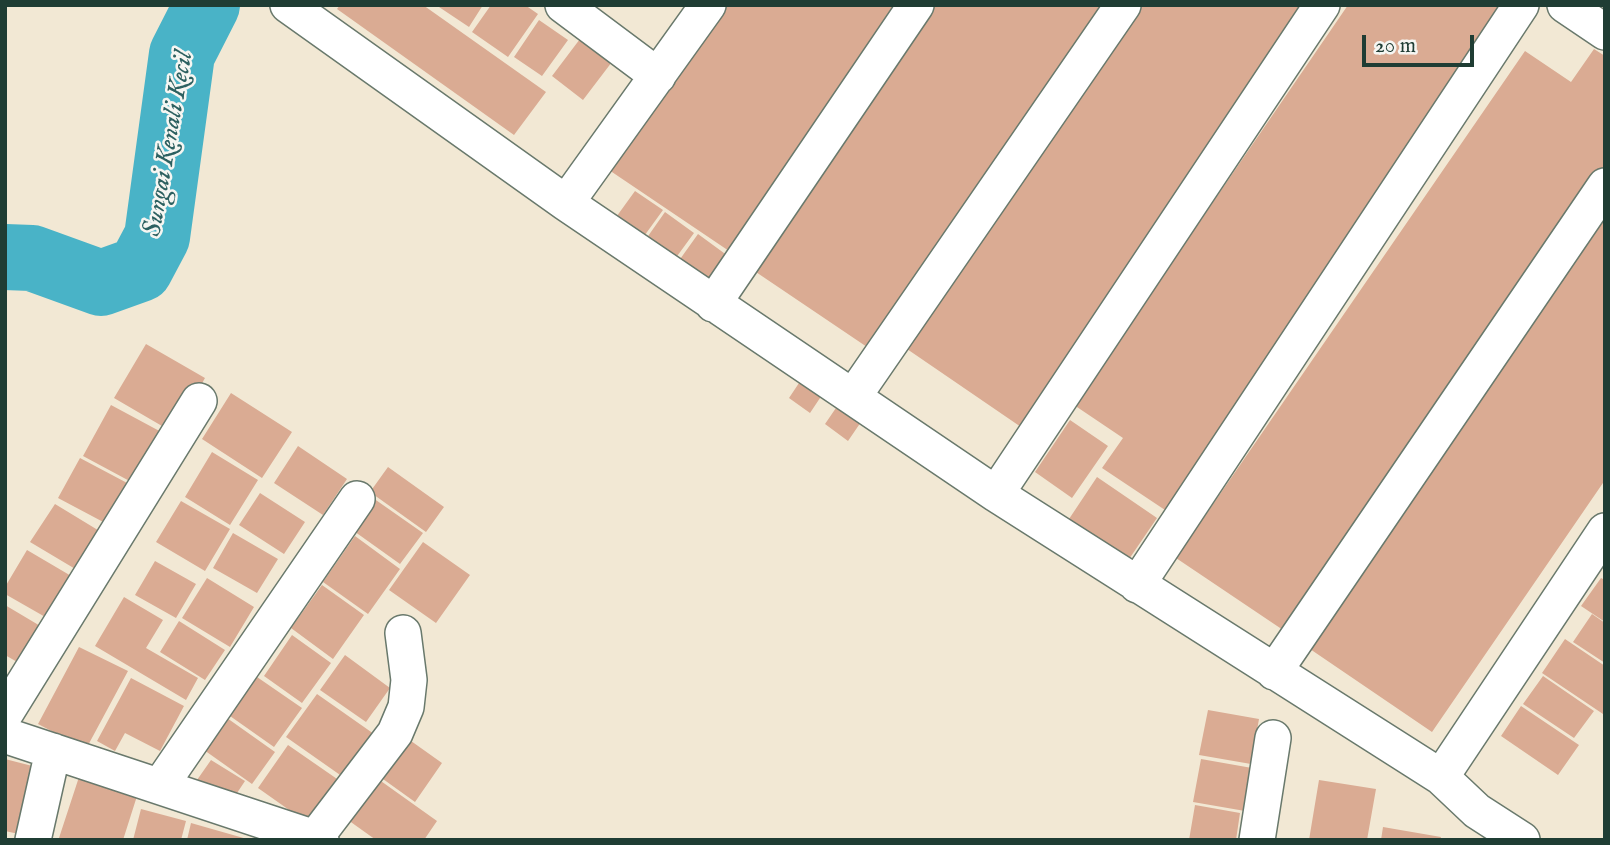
<!DOCTYPE html>
<html>
<head>
<meta charset="utf-8">
<style>
  body { margin:0 }
  #map { position:relative; width:1610px; height:845px; overflow:hidden; background:#f2e8d4; font-family:"IM FELL English",serif }
  canvas { display:block }
  .frame { position:absolute; inset:0; border:7px solid #1f3d34; pointer-events:none }
  .scale { position:absolute; left:1362px; top:35px; width:112px; height:32px; box-sizing:border-box; border:4px solid #1f3d34; border-top:0; padding-left:9px; font-size:21px; line-height:24px; white-space:nowrap; color:#1f3d34; -webkit-text-stroke:5px #f6f6f2; paint-order:stroke }
</style>
</head>
<body>
<div id="map">
<canvas width="1610" height="845"></canvas>
<div class="frame"></div>
<div class="scale">20 m</div>
</div>
<script>
const ctx = document.querySelector('canvas').getContext('2d');
ctx.lineJoin = 'round';
function stroke(path, color, width, dash) {
  ctx.strokeStyle = color;
  ctx.lineWidth = width;
  ctx.lineCap = dash ? 'butt' : 'round';
  ctx.setLineDash(dash || []);
  ctx.stroke(path);
}
function fillPath(path, color) {
  ctx.fillStyle = color;
  ctx.fill(path, 'evenodd');
}
function label(font, color, halo, rows, align = 'center') {
  ctx.font = font + ' "IM FELL English",serif';
  ctx.lineWidth = 5;
  ctx.setLineDash([]);
  ctx.textBaseline = 'middle';
  ctx.strokeStyle = halo;
  ctx.fillStyle = color;
  for (const [text, x, y, turn = 0] of rows) {
    ctx.save();
    ctx.translate(x, y);
    ctx.rotate((+turn || 0) * Math.PI / 180);
    ctx.textAlign = isNaN(turn) ? turn : align;
    if (halo) ctx.strokeText(text, 0, 0);
    ctx.fillText(text, 0, 0);
    ctx.restore();
  }
}
stroke(new Path2D(`
  M 5,257 L 32,258 L 101,283 L 140,269 L 157,237 L 182,54 L 207,5`), '#49b3c7', 66);
fillPath(new Path2D(`
  M 340,5 L 423,5 L 546,92 L 514,135 L 337,9 Z
  M 436,5 L 483,5 L 469,27 Z
  M 491,5 L 525,5 L 538,14 L 508,57 L 472,32 Z
  M 722,5 L 902,5 L 732,253 L 609,170 Z
  M 926,5 L 1105,5 L 870,349 L 747,266 Z
  M 1143,5 L 1312,5 L 1021,427 L 907,349 Z
  M 1348,5 L 1510,5 L 1165,510 L 1102,468 L 1123,438 L 1074,405 Z
  M 539,20 L 568,40 L 542,76 L 514,57 Z
  M 586,31 L 618,54 L 583,100 L 552,76 Z
  M 1594,49 L 1605,56 L 1605,167 L 1286,632 L 1176,558 L 1525,51 L 1571,82 Z
  M 635,191 L 663,210 L 642,239 L 614,220 Z
  M 665,212 L 694,233 L 675,259 L 646,239 Z
  M 1605,219 L 1605,480 L 1432,732 L 1310,649 Z
  M 698,234 L 728,256 L 709,283 L 678,262 Z
  M 146,344 L 205,378 L 188,408 L 177,402 L 162,426 L 114,398 Z
  M 801,380 L 822,395 L 810,413 L 789,398 Z
  M 231,393 L 292,432 L 262,478 L 202,439 Z
  M 111,405 L 165,434 L 137,485 L 83,456 Z
  M 838,405 L 861,422 L 848,441 L 825,424 Z
  M 1070,420 L 1108,446 L 1072,498 L 1035,472 Z
  M 298,446 L 347,479 L 323,515 L 274,483 Z
  M 212,452 L 258,480 L 230,525 L 185,497 Z
  M 80,458 L 129,484 L 107,524 L 58,498 Z
  M 388,467 L 444,507 L 426,532 L 370,492 Z
  M 1097,477 L 1157,518 L 1125,565 L 1065,525 Z
  M 260,493 L 305,522 L 284,554 L 239,525 Z
  M 373,498 L 423,533 L 400,564 L 351,529 Z
  M 181,501 L 230,529 L 205,571 L 156,542 Z
  M 55,504 L 106,535 L 82,573 L 30,542 Z
  M 233,533 L 278,559 L 257,593 L 213,568 Z
  M 355,536 L 400,569 L 368,614 L 323,582 Z
  M 423,542 L 470,575 L 436,623 L 389,590 Z
  M 27,550 L 78,580 L 54,622 L 5,594 L 5,587 Z
  M 155,561 L 196,584 L 176,618 L 135,595 Z
  M 207,578 L 254,607 L 230,647 L 182,618 Z
  M 1601,578 L 1605,580 L 1605,622 L 1581,606 Z
  M 322,585 L 364,615 L 333,659 L 291,628 Z
  M 124,597 L 163,620 L 146,648 L 198,678 L 186,700 L 95,646 Z
  M 5,605 L 47,630 L 26,667 L 5,655 Z
  M 1592,614 L 1605,623 L 1605,663 L 1573,642 Z
  M 179,621 L 225,650 L 205,680 L 160,652 Z
  M 292,635 L 331,663 L 302,703 L 264,676 Z
  M 1565,639 L 1605,666 L 1605,711 L 1603,714 L 1542,673 Z
  M 79,647 L 128,671 L 86,749 L 38,724 Z
  M 345,655 L 390,688 L 366,722 L 320,690 Z
  M 1543,676 L 1594,711 L 1574,738 L 1523,704 Z
  M 257,677 L 302,708 L 274,747 L 230,716 Z
  M 131,678 L 184,706 L 160,751 L 125,733 L 115,751 L 97,741 Z
  M 317,694 L 374,734 L 343,777 L 286,737 Z
  M 1521,706 L 1579,745 L 1558,775 L 1501,736 Z
  M 1208,710 L 1259,719 L 1251,764 L 1199,755 Z
  M 227,718 L 275,752 L 252,784 L 204,750 Z
  M 404,736 L 442,763 L 415,802 L 376,774 Z
  M 288,745 L 340,781 L 309,824 L 258,788 Z
  M 5,759 L 44,769 L 28,836 L 5,831 Z
  M 1201,759 L 1252,768 L 1245,811 L 1193,802 Z
  M 211,760 L 245,781 L 231,802 L 197,780 Z
  M 371,774 L 437,821 L 424,840 L 376,840 L 341,815 Z
  M 79,777 L 137,796 L 123,840 L 66,840 L 59,838 Z
  M 1319,780 L 1376,789 L 1367,840 L 1309,840 Z
  M 1195,805 L 1240,813 L 1236,840 L 1189,840 Z
  M 141,809 L 186,821 L 181,840 L 133,840 Z
  M 191,823 L 247,839 L 247,840 L 187,840 Z
  M 1383,827 L 1441,837 L 1440,840 L 1381,840 Z`), '#daab93');
const minor = new Path2D(`
  M 288,5 L 566,203 L 996,494 L 1441,777 L 1477,811 L 1522,840
  M 563,5 L 658,76
  M 1565,5 L 1605,32
  M 566,203 L 708,5
  M 713,304 L 916,5
  M 853,397 L 1123,5
  M 996,494 L 1322,5
  M 1137,585 L 1521,5
  M 1274,672 L 1605,186
  M 5,714 L 199,401
  M 5,732 L 10,737 L 321,840
  M 1441,777 L 1605,531
  M 160,786 L 357,499
  M 315,838 L 395,733 L 406,707 L 409,680 L 403,633
  M 33,840 L 53,751
  M 1257,840 L 1273,738`);
stroke(minor, '#69796c', 38);
stroke(minor, '#fff', 35);
label('italic 26px', '#2c6060', '#f6f6f2', [
  ["Sungai Kenali Kecil",170,144,-80]
]);
</script>
</body>
</html>
